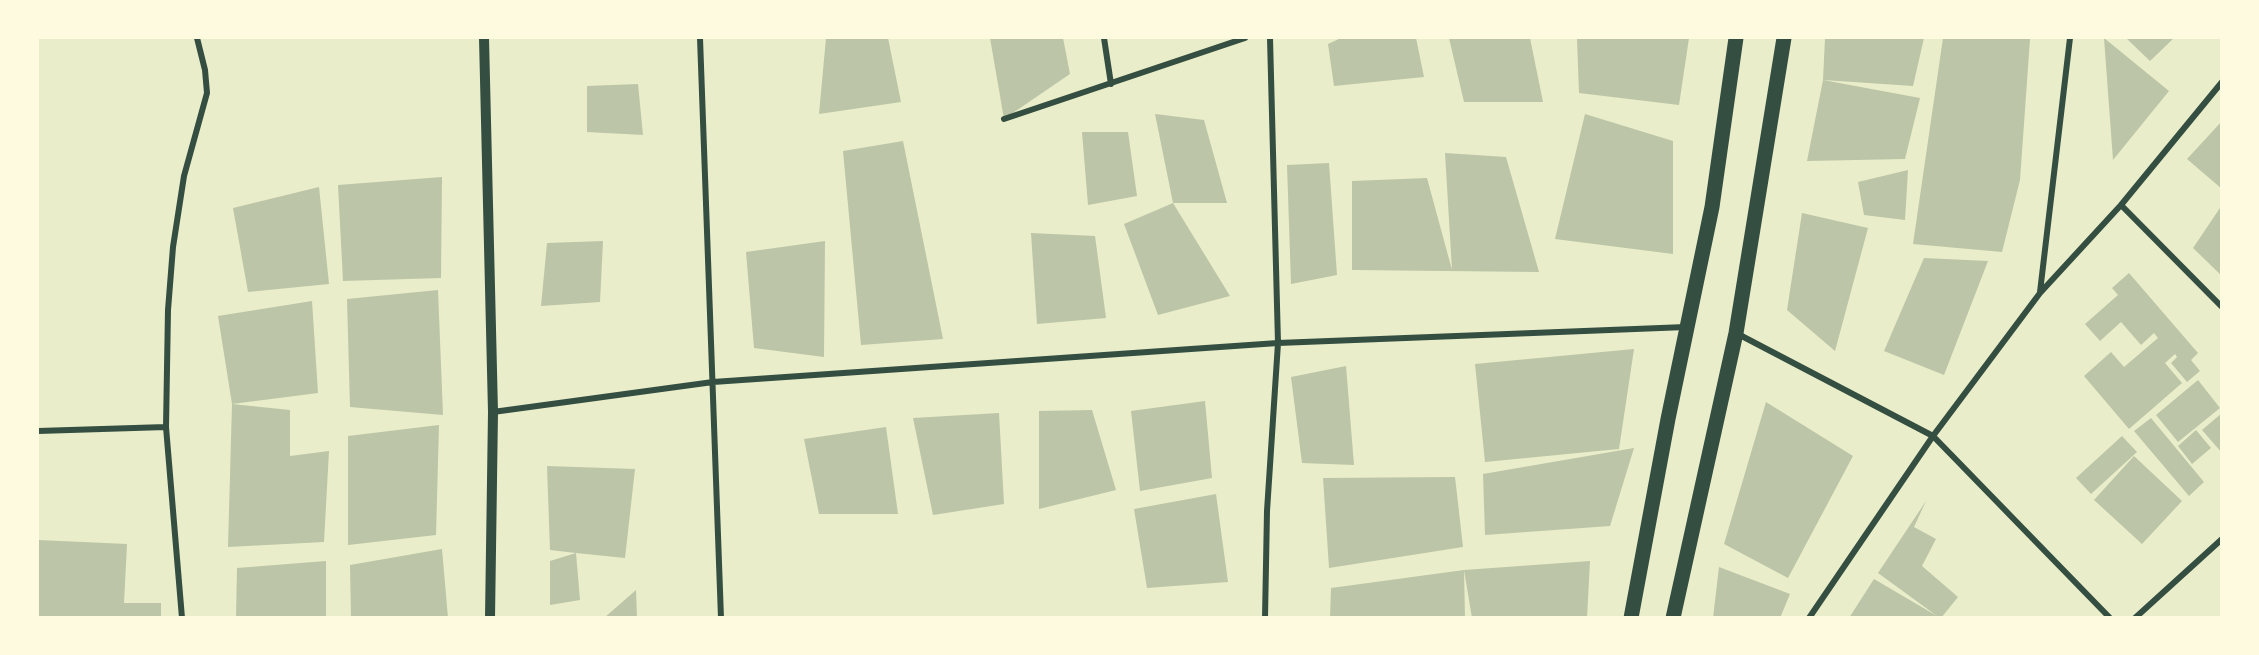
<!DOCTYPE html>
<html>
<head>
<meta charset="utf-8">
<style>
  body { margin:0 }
  #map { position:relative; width:2259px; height:655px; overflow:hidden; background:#e9edc9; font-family:"Playfair Display",serif }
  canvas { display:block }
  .frame { position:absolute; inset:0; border:39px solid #fefae0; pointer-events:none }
</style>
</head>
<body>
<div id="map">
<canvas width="2259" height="655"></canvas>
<div class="frame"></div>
</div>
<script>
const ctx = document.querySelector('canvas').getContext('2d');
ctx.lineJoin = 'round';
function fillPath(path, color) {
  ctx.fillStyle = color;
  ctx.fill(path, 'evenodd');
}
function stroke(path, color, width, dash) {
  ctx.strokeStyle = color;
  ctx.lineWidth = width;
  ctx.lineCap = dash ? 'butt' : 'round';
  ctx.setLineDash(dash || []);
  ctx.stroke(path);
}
fillPath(new Path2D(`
  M 826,38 L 888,38 L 901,102 L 819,114 Z
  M 990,38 L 1063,38 L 1070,74 L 1004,119 Z
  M 1341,38 L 1416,38 L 1424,77 L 1334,86 L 1328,44 Z
  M 1449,38 L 1530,38 L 1543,102 L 1464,102 Z
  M 1577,38 L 1689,38 L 1679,105 L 1579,93 Z
  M 1825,38 L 1924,38 L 1913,86 L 1823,80 Z
  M 1943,38 L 2030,39 L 2020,180 L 2002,252 L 1913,244 Z
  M 2104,38 L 2169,91 L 2113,160 Z
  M 2126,38 L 2174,38 L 2150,61 Z
  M 1823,80 L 1920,98 L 1905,159 L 1807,161 Z
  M 638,84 L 643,135 L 587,132 L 587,86 Z
  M 1155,114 L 1204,120 L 1227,203 L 1173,203 Z
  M 1585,114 L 1673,141 L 1673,254 L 1555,239 Z
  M 2222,121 L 2222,189 L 2187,159 Z
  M 1082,132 L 1128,132 L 1137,196 L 1088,205 Z
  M 903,141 L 943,339 L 861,345 L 843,151 Z
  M 1445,153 L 1506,157 L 1539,272 L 1352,270 L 1352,181 L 1427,178 L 1452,270 Z
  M 1329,163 L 1337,275 L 1291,284 L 1287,165 Z
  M 1908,170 L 1905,220 L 1864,215 L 1858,182 Z
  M 442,177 L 441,278 L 343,281 L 338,185 Z
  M 319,187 L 329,284 L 248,292 L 233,208 Z
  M 1173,203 L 1230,296 L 1158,315 L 1124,224 Z
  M 2222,205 L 2222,276 L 2193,248 Z
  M 1802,213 L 1868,228 L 1835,351 L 1787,310 Z
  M 1031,233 L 1095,236 L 1106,318 L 1037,324 Z
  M 603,241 L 600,302 L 541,306 L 547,243 Z
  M 825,241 L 824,357 L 754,348 L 746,252 Z
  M 1924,258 L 1988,261 L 1944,375 L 1884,351 Z
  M 2129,273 L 2198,353 L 2191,360 L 2200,371 L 2187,382 L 2171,363 L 2177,357 L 2175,354 L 2165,363 L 2182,383 L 2129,429 L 2084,376 L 2111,352 L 2124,367 L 2158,338 L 2154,333 L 2141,345 L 2121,322 L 2100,341 L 2085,324 L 2118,295 L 2112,288 Z
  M 438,290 L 443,415 L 350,407 L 347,299 Z
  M 312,301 L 318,393 L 232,404 L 218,316 Z
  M 1634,349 L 1619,449 L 1485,462 L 1475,364 Z
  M 1346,366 L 1354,465 L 1302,463 L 1291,377 Z
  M 2198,380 L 2220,408 L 2178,442 L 2156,415 Z
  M 1205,401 L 1212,478 L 1140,491 L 1131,411 Z
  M 1766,402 L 1853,456 L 1788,578 L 1724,544 Z
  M 232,404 L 290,410 L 290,456 L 329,451 L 324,542 L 228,547 Z
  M 1092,410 L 1116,490 L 1039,509 L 1039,411 Z
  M 999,413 L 1004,504 L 933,515 L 913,418 Z
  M 2222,413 L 2222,453 L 2202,430 Z
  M 2151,418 L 2204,482 L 2189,496 L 2134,431 Z
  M 439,425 L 436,535 L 348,545 L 348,436 Z
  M 886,427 L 898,514 L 819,514 L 804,439 Z
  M 2196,430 L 2211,448 L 2192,464 L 2178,446 Z
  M 2122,436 L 2137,452 L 2091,494 L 2076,478 Z
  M 1634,448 L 1610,526 L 1485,535 L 1483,474 Z
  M 2134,456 L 2182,501 L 2142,544 L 2094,500 Z
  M 547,466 L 635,469 L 625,558 L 576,553 L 580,600 L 550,605 L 550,561 L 576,553 L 550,550 Z
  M 1455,477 L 1463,547 L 1329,568 L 1323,478 Z
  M 1216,494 L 1228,582 L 1147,588 L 1134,509 Z
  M 1926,501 L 1914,527 L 1936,539 L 1922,566 L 1958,597 L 1941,618 L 1849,618 L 1874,579 L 1937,616 L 1878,573 Z
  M 38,540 L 127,544 L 124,603 L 161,603 L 161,618 L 38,618 Z
  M 442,549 L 448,618 L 351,618 L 350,565 Z
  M 326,561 L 326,618 L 236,618 L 237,568 Z
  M 1590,561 L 1587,618 L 1472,618 L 1464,570 L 1465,618 L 1330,618 L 1331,588 L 1464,570 Z
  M 1719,567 L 1790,594 L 1780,618 L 1713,618 Z
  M 636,590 L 637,618 L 604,618 Z`), '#bcc5a7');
stroke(new Path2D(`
  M 700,38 L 721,618
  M 1104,38 L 1111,84
  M 1004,119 L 1245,38
  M 2121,205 L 2222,307
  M 2040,292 L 2070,38
  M 1736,333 L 1933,436 L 2110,618
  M 493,412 L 713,382 L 1278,343 L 1686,327
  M 38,431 L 166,427
  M 182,618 L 166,427 L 168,310 L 173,247 L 184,176 L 207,93 L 205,70 L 197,38
  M 1265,618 L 1267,511 L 1278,343 L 1270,38
  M 1809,618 L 1933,436 L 2040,293 L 2121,205 L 2222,82
  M 2135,618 L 2222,539`), '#344e41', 6);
stroke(new Path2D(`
  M 484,38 L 493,412 L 490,618`), '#344e41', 10);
stroke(new Path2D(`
  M 1631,618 L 1668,419 L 1712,207 L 1736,38
  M 1673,618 L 1736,333 L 1784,38`), '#344e41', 15);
</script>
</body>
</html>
